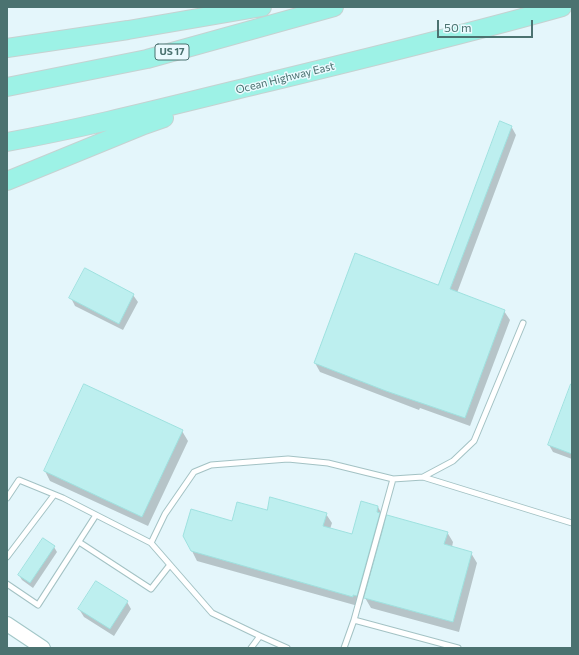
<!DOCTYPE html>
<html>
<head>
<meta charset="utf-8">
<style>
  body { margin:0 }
  #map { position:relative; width:579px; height:655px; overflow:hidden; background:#e4f6fb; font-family:Commissioner,sans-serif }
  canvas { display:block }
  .frame { position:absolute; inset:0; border:8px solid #4b7270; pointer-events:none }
  .scale { position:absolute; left:437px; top:20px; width:96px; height:18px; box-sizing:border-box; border:2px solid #4b7270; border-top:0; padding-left:5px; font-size:12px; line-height:14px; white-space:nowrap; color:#4b7270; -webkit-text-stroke:3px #eafafe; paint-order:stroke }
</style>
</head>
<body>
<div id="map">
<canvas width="579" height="655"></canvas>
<div class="frame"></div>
<div class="scale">50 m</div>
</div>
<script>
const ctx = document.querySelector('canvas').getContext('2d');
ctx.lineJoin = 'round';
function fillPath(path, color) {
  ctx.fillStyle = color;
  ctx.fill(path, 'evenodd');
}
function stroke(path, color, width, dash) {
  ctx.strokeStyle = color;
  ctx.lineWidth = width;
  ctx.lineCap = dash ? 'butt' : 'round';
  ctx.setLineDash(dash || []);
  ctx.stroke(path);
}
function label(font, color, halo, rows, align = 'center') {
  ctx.font = font + ' Commissioner,sans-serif';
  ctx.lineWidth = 3;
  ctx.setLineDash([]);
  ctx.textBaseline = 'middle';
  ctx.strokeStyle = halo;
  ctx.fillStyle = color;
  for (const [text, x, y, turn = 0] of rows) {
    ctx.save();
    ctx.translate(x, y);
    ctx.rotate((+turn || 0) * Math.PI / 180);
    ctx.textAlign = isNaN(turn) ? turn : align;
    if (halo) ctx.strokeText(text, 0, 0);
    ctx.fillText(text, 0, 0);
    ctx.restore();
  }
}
fillPath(new Path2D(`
  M 511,126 L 516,135 L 457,293 L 504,311 L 510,320 L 470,426 L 420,408 L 419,410 L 320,372 L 315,363 L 439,286 Z
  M 133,295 L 138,302 L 123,330 L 75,306 L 71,298 Z
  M 572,405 L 572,459 L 553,452 L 549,445 Z
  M 182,431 L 188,441 L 148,526 L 50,481 L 45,471 Z
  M 378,507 L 383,516 L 382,520 L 385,525 L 447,532 L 453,542 L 452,547 L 471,553 L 477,563 L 459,632 L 371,608 L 364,596 L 362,605 L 359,604 L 358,606 L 197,561 L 192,551 L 233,522 L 267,512 L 326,514 L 332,523 L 330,529 L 353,536 Z
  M 54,547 L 57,552 L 33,588 L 22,580 L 19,575 Z
  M 127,602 L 131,609 L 114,636 L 84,617 L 79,609 Z`), '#0003');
const building = new Path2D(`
  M 500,121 L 512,126 L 450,289 L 505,310 L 465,418 L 386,391 L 314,363 L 355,253 L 438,285 Z
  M 85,268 L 134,294 L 119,324 L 69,298 Z
  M 84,384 L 183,430 L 142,517 L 44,471 Z
  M 571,384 L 572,384 L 572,454 L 548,445 Z
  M 270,497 L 327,513 L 323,526 L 352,534 L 361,501 L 378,506 L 377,512 L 380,513 L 357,596 L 353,595 L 353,597 L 191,551 L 183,536 L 191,509 L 232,521 L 237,502 L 267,510 Z
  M 387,515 L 448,532 L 444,544 L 472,552 L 453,622 L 364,598 Z
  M 43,538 L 55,546 L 30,583 L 18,575 Z
  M 96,581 L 128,601 L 110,629 L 78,609 Z`);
fillPath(building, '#bdefef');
stroke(building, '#9ee1df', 1);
const lane = new Path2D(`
  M 423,477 L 453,461 L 474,441 L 523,323
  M 7,498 L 19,480 L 63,498 L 151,543 L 212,613 L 260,636
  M 79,542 L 151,589 L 169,566
  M 151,543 L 165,514 L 194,472 L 211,465 L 288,459 L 328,463 L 393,479 L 423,477 L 572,523
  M 7,557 L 54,495
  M 7,584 L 38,605 L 96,515
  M 354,620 L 393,479
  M 251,648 L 260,636 L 287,648
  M 344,648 L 354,620 L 458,648`);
const secondary = new Path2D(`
  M 7,624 L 43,648`);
const highway = new Path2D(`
  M 7,48 L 128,30 L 262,7
  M 7,87 L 147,59 L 334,7
  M 7,142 C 89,127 170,106 252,86 C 355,61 459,36 562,7
  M 7,181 L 144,125 L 164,118`);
stroke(lane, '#a3c2c4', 7);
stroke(secondary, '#a2c6c7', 16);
stroke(highway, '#c5d2d1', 20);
stroke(lane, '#fff', 5);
stroke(secondary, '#fff', 14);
stroke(highway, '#9df2e6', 18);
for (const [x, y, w] of [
  [172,52,34]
]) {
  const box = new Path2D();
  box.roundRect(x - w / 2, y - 8, w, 16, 3);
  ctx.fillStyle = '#eafafe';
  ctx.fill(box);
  stroke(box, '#4b7270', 1);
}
label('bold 10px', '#4b7270', null, [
  ["US 17",172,52]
]);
label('11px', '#4b7270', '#eafafe', [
  ["Ocean Highway East",285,78,-14]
]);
</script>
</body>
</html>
